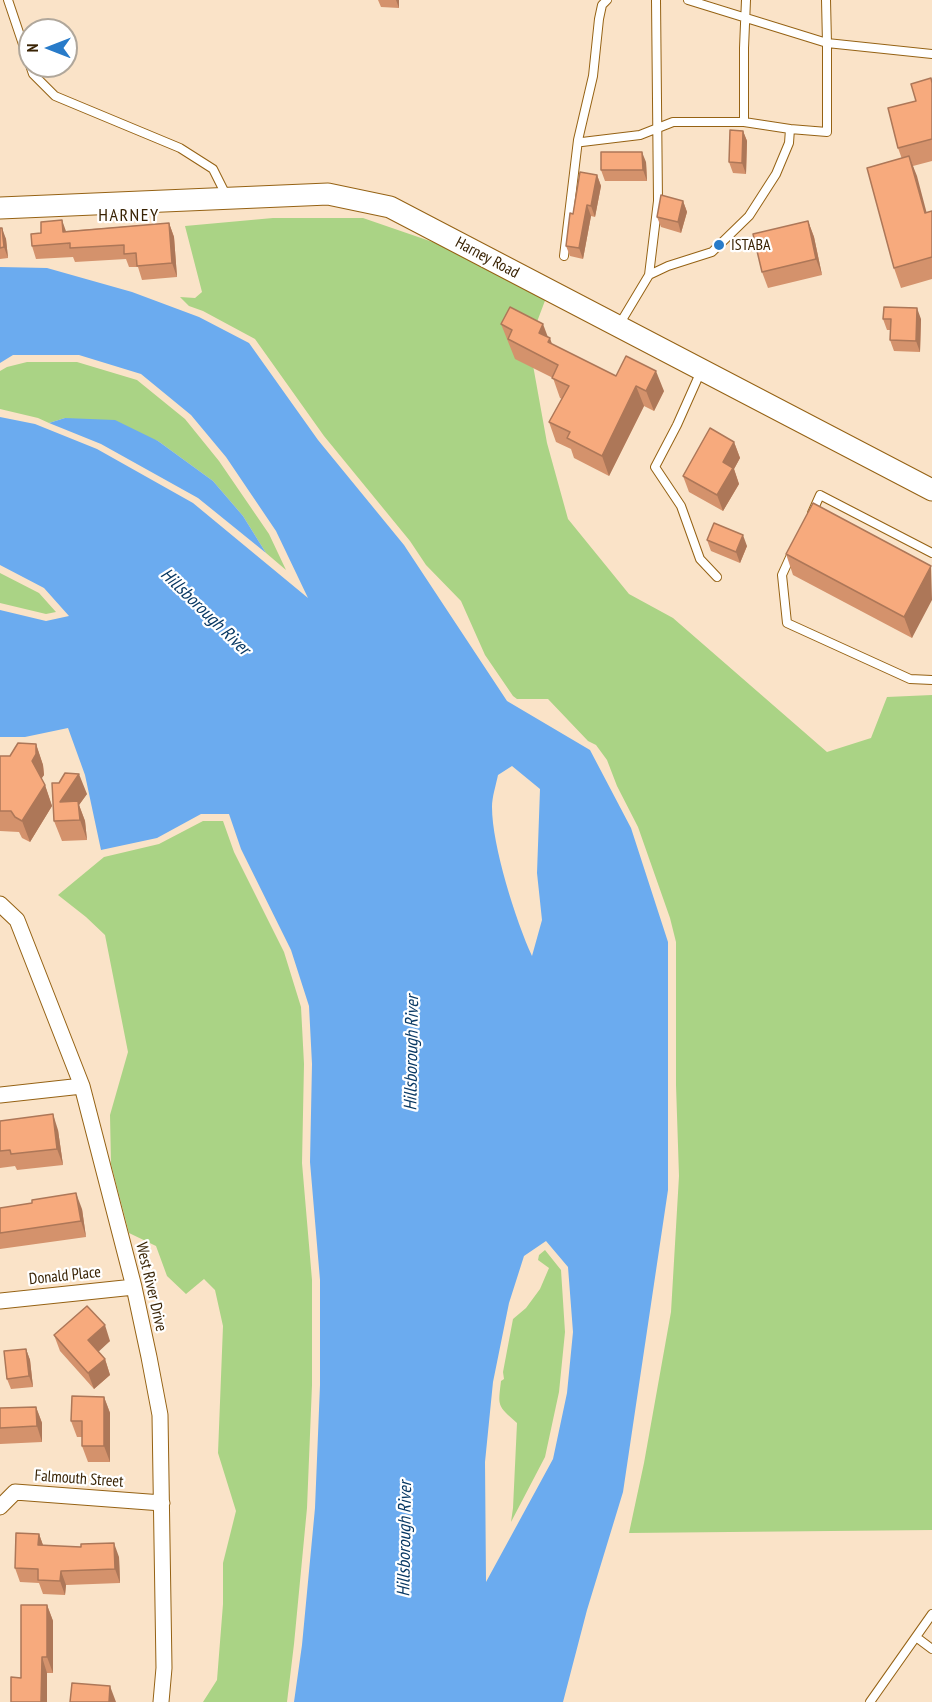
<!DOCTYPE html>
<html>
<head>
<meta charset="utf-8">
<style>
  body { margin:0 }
  #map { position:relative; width:932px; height:1702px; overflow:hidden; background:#fae3c8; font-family:"PT Sans Narrow",sans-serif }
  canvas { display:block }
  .north { position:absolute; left:18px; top:18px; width:60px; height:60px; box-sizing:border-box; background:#fff; border:2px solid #b0a79b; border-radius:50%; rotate:270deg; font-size:16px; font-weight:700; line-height:24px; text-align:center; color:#392304 }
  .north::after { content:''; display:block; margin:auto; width:21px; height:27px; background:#287bc9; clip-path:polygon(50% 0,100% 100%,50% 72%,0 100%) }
</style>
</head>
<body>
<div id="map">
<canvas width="932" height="1702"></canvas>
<div class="north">N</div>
</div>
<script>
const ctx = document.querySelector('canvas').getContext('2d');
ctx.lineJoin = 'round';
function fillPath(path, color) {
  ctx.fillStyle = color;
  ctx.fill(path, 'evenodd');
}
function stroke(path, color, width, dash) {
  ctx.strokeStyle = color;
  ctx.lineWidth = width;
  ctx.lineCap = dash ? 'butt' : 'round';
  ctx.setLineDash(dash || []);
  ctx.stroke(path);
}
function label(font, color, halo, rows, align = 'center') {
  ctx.font = font + ' "PT Sans Narrow",sans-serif';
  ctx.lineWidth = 4.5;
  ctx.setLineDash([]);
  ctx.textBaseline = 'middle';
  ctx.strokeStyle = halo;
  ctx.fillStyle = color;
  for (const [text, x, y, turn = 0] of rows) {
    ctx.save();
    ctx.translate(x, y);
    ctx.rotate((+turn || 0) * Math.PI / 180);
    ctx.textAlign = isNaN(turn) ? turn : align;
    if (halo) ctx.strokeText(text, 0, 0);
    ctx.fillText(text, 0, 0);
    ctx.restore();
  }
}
fillPath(new Path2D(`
  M 273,218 L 363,218 L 453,249 L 546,298 L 529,343 L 547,443 L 568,519 L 629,594 L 673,618 L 827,752 L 871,738 L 887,697 L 932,695 L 932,1530 L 629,1533 L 644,1463 L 671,1312 L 679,1176 L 676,1085 L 676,942 L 670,918 L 638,827 L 617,786 L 607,760 L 596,745 L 588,741 L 548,699 L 517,699 L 513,696 L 485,655 L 461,601 L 426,565 L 410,541 L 324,436 L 255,339 L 203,311 L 189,306 L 180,297 L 195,298 L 202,292 L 185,226 Z
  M 27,362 L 77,362 L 137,380 L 185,419 L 219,461 L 269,534 L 286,570 L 266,553 L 243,516 L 213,481 L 158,441 L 65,418 L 49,423 L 38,418 L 0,409 L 0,371 L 7,367 Z
  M 0,573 L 39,593 L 56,612 L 46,614 L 0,603 Z
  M 203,821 L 223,821 L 234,852 L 284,952 L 301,1007 L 304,1064 L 302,1163 L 312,1280 L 312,1385 L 307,1508 L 294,1644 L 287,1702 L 203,1702 L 217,1680 L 223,1604 L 223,1563 L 236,1511 L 218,1453 L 223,1326 L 215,1290 L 204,1279 L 186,1294 L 167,1276 L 156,1246 L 129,1233 L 111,1164 L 110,1115 L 128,1052 L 105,935 L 86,917 L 58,895 L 104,857 L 159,844 Z
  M 545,1250 L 561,1270 L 565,1332 L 559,1392 L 545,1457 L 511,1522 L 513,1508 L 517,1423 C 497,1405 498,1407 501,1381 L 504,1379 L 503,1372 L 513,1319 L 526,1308 L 540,1289 L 549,1268 L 538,1260 L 539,1255 Z`), '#aad385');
fillPath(new Path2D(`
  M 0,267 L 47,268 L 132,292 L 199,317 L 249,343 L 318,440 L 404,545 L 507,701 L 590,750 L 631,828 L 668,942 L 668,1190 L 623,1492 L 587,1610 L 563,1702 L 294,1702 L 302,1645 L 315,1508 L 320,1385 L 320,1280 L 310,1162 L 312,1064 L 309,1006 L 291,950 L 241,849 L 229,814 L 201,814 L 157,838 L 101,850 L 85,775 L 68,728 L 25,737 L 0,737 L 0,610 L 46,621 L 69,616 L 44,588 L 0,565 L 0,417 L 35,424 L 97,449 L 193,503 L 308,598 L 276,531 L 226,457 L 191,415 L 141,374 L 79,355 L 13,355 L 0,363 ZM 512,766 L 540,789 L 537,873 L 542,920 L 532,956 C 516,921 492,846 492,807 C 492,797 496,785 498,775 ZM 546,1241 L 568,1267 L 573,1332 L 567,1393 L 553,1459 L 486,1582 L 485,1462 L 493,1382 L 509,1303 L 524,1256 Z
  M 65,418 L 115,420 L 158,441 L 213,481 L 243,516 L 266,553 L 198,498 L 101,444 L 49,423 Z`), '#6babef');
const lane = new Path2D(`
  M 8,0 L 33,74 L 55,96 L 180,148 L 213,169 L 227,197
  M 688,0 L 827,43 L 827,132 L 790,129
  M 826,0 L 827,43 L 932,54
  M 578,140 L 593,76 L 599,19 L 602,5 L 607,0
  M 564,256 L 578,140 L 582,142 L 640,135 L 673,122 L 744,122 L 744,48 L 746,0
  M 649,275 L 658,201 L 656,0
  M 619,325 L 649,275 L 668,266 L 712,252 L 749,216 L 776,174 L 789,143 L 790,129 L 744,122
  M 701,371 L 677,425 L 655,467 L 681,506 L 700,559 L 717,577
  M 812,513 L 820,495 L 932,553
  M 792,553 L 782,575 L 787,623 L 910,679 L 932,680
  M 916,1637 L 932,1649
  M 870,1702 L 932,1614`);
const street = new Path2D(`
  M 0,904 L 17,920 L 82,1086 L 134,1287 L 149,1357 L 160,1415 L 164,1668 L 161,1702
  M 0,1095 L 82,1086
  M 0,1301 L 134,1287
  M 0,1507 L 15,1492 L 162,1503`);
const secondary = new Path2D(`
  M 0,208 L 328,194 L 390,207 L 932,490`);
stroke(lane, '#956214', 10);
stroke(street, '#956214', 17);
stroke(secondary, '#956214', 23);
stroke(lane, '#fff', 8);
stroke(street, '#fff', 15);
stroke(secondary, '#fff', 21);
fillPath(new Path2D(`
  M 378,0 L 399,0 L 399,8 L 381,7 Z
  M 932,82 L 932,161 L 913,166 L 926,213 L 932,211 L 932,279 L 901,288 L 894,268 L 902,159 L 898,148 L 916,101 Z
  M 743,131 L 747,141 L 746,174 L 733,173 L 729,162 Z
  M 646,162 L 647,181 L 605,181 L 601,170 Z
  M 597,175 L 601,186 L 595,217 L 591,216 L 583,259 L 570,256 L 566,246 L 573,214 Z
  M 683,201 L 687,212 L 681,233 L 661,227 L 657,217 Z
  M 808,221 L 814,237 L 822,275 L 768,288 L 762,272 Z
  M 169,223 L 174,237 L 177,277 L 142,280 L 138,267 L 129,267 L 126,259 L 75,262 L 73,257 L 36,259 L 32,246 L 66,231 Z
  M 0,228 L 6,239 L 8,258 L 0,259 Z
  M 883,319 L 921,319 L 920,352 L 894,351 L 890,340 L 891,330 L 887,330 Z
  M 501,324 L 548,338 L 552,344 L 616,376 L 664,391 L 654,411 L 644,406 L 609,476 L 574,458 L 571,449 L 556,442 L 549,422 L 562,399 L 560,398 L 553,378 L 515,359 Z
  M 734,442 L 740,458 L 734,469 L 739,484 L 723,511 L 689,492 L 683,476 Z
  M 707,540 L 747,546 L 740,563 L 711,551 Z
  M 786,554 L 931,566 L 912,638 L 793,575 Z
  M 36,744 L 43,765 L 44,775 L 41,779 L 45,785 L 52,806 L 30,842 L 22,838 L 19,832 L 0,831 L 0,756 L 10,756 Z
  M 59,783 L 87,794 L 79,805 L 85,821 L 87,840 L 62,841 L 54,821 Z
  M 0,1121 L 58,1130 L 63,1165 L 17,1170 L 15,1166 L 0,1168 Z
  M 0,1208 L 82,1209 L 86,1237 L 0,1249 Z
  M 54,1335 L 110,1341 L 98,1351 L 105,1359 L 110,1375 L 94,1389 L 60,1351 Z
  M 26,1349 L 30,1360 L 33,1387 L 11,1389 L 7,1379 Z
  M 104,1397 L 110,1413 L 110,1462 L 88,1462 L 82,1446 L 82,1437 L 77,1437 L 71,1421 Z
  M 36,1407 L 42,1423 L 42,1442 L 0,1444 L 0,1408 Z
  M 39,1534 L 43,1545 L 119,1557 L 120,1583 L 66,1585 L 65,1595 L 43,1594 L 39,1583 L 20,1582 L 15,1568 Z
  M 47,1605 L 53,1621 L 53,1673 L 47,1673 L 21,1678 Z`), '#d4926c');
fillPath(new Path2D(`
  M 396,0 L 399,0 L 399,8 Z
  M 743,131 L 747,141 L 746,174 L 742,163 Z
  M 642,152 L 646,162 L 647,181 L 643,170 Z
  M 909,156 L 917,176 L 932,233 L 925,213 Z
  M 597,175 L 601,186 L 595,217 L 591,206 Z
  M 683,201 L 687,212 L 681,233 L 678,222 Z
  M 587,205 L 591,216 L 583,259 L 579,248 Z
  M 62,220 L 67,234 L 68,245 L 63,232 Z
  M 808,221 L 814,237 L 822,275 L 816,259 Z
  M 169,223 L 174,237 L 177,277 L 172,263 Z
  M 2,228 L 6,239 L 8,258 L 4,247 Z
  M 917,308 L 921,319 L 920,352 L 916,341 Z
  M 543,324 L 549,340 L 550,338 L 557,359 L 539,333 Z
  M 656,371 L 664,391 L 654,411 L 646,391 Z
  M 636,386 L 644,406 L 609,476 L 602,456 Z
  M 734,442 L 740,458 L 734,469 L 739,484 L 723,511 L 717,495 L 723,462 Z
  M 743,535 L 747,546 L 740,563 L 736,552 Z
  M 931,566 L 932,600 L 912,638 L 904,617 Z
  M 36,744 L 43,765 L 44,775 L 39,782 L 32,761 Z
  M 79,774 L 87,794 L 79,805 L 85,821 L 87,840 L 80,820 L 60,802 Z
  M 45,785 L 52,806 L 30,842 L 22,821 Z
  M 53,1114 L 58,1130 L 63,1165 L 57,1149 Z
  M 76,1193 L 82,1209 L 86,1237 L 81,1221 Z
  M 105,1325 L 110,1341 L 94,1356 L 88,1340 Z
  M 26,1349 L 30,1360 L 33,1387 L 29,1376 Z
  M 105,1359 L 110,1375 L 94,1389 L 88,1373 Z
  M 104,1397 L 110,1413 L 110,1462 L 104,1446 Z
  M 36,1407 L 42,1423 L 42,1442 L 37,1426 Z
  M 39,1534 L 44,1548 L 38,1545 Z
  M 114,1543 L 119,1557 L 120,1583 L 115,1569 Z
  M 61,1571 L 66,1585 L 65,1595 L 60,1581 Z
  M 47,1605 L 53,1621 L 53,1673 L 47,1657 Z
  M 42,1657 L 47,1673 L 47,1702 L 41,1702 Z
  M 110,1686 L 116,1702 L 109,1702 Z`), '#ad7758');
const building = new Path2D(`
  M 931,78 L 932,83 L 932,139 L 898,148 L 888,108 L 916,101 L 911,84 Z
  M 730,130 L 743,131 L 742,163 L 729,162 Z
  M 601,152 L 642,152 L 643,170 L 601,170 Z
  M 909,156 L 925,213 L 932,211 L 932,257 L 894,268 L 867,168 Z
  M 580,172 L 597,175 L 591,206 L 587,205 L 579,248 L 566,246 L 570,213 L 573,214 Z
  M 661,195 L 683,201 L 678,222 L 657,217 Z
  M 62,220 L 63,232 L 169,223 L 172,263 L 137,266 L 136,253 L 124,254 L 124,245 L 70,248 L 70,243 L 32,246 L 31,234 L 41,233 L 41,222 Z
  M 808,221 L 816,259 L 762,272 L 753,234 Z
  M 0,228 L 2,228 L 4,247 L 0,248 Z
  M 510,307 L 543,324 L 539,333 L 550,338 L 548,342 L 616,376 L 626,356 L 656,371 L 646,391 L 636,386 L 602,456 L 567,438 L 570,432 L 549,422 L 569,386 L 552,378 L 558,365 L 508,339 L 512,330 L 501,324 Z
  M 884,307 L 917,308 L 916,341 L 890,340 L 891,319 L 883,319 Z
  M 710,428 L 734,442 L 723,462 L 733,468 L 717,495 L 683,476 Z
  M 813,503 L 931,566 L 904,617 L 786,554 Z
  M 714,523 L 743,535 L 736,552 L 707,540 Z
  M 18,743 L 36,744 L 36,754 L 32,761 L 45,785 L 22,821 L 15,817 L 11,811 L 0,811 L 0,756 L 10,756 Z
  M 65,773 L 79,774 L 60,802 L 78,801 L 80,820 L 54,821 L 52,783 L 59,783 Z
  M 53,1114 L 57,1149 L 11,1154 L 10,1150 L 0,1151 L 0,1121 Z
  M 76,1193 L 81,1221 L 0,1233 L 0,1208 L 32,1203 L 32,1200 Z
  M 87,1306 L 105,1325 L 88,1340 L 105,1359 L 88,1373 L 54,1335 Z
  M 26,1349 L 29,1376 L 7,1379 L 4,1351 Z
  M 72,1396 L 104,1397 L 104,1446 L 82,1446 L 82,1421 L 71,1421 Z
  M 36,1407 L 37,1426 L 0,1428 L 0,1408 Z
  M 16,1533 L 39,1534 L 38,1545 L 81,1547 L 81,1544 L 114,1543 L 115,1569 L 61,1571 L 60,1581 L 38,1580 L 38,1569 L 15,1568 Z
  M 21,1605 L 47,1605 L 47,1657 L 42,1657 L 41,1702 L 11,1702 L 11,1677 L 21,1678 Z
  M 72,1683 L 110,1686 L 109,1702 L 70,1702 Z`);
fillPath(building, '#f7aa7d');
stroke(building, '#ad7758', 1.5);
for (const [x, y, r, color] of [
  [719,245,6,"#287bc9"]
]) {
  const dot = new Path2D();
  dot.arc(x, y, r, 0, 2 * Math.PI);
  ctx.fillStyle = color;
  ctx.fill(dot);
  stroke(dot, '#fff', 2);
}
label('16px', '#392304', '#fff', [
  ["ISTABA",731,245]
], 'left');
label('16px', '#392304', '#fff', [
  ["Harney Road",487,258,28],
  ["Donald Place",65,1276,-6],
  ["West River Drive",151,1287,77],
  ["Falmouth Street",79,1479,4]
]);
ctx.letterSpacing = '1.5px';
label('18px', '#392304', '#fff', [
  ["HARNEY",129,216]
]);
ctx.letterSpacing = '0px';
label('italic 18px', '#083863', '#fff', [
  ["Hillsborough River",205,612,44],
  ["Hillsborough River",412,1053,-89],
  ["Hillsborough River",405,1539,-89]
]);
</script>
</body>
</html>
